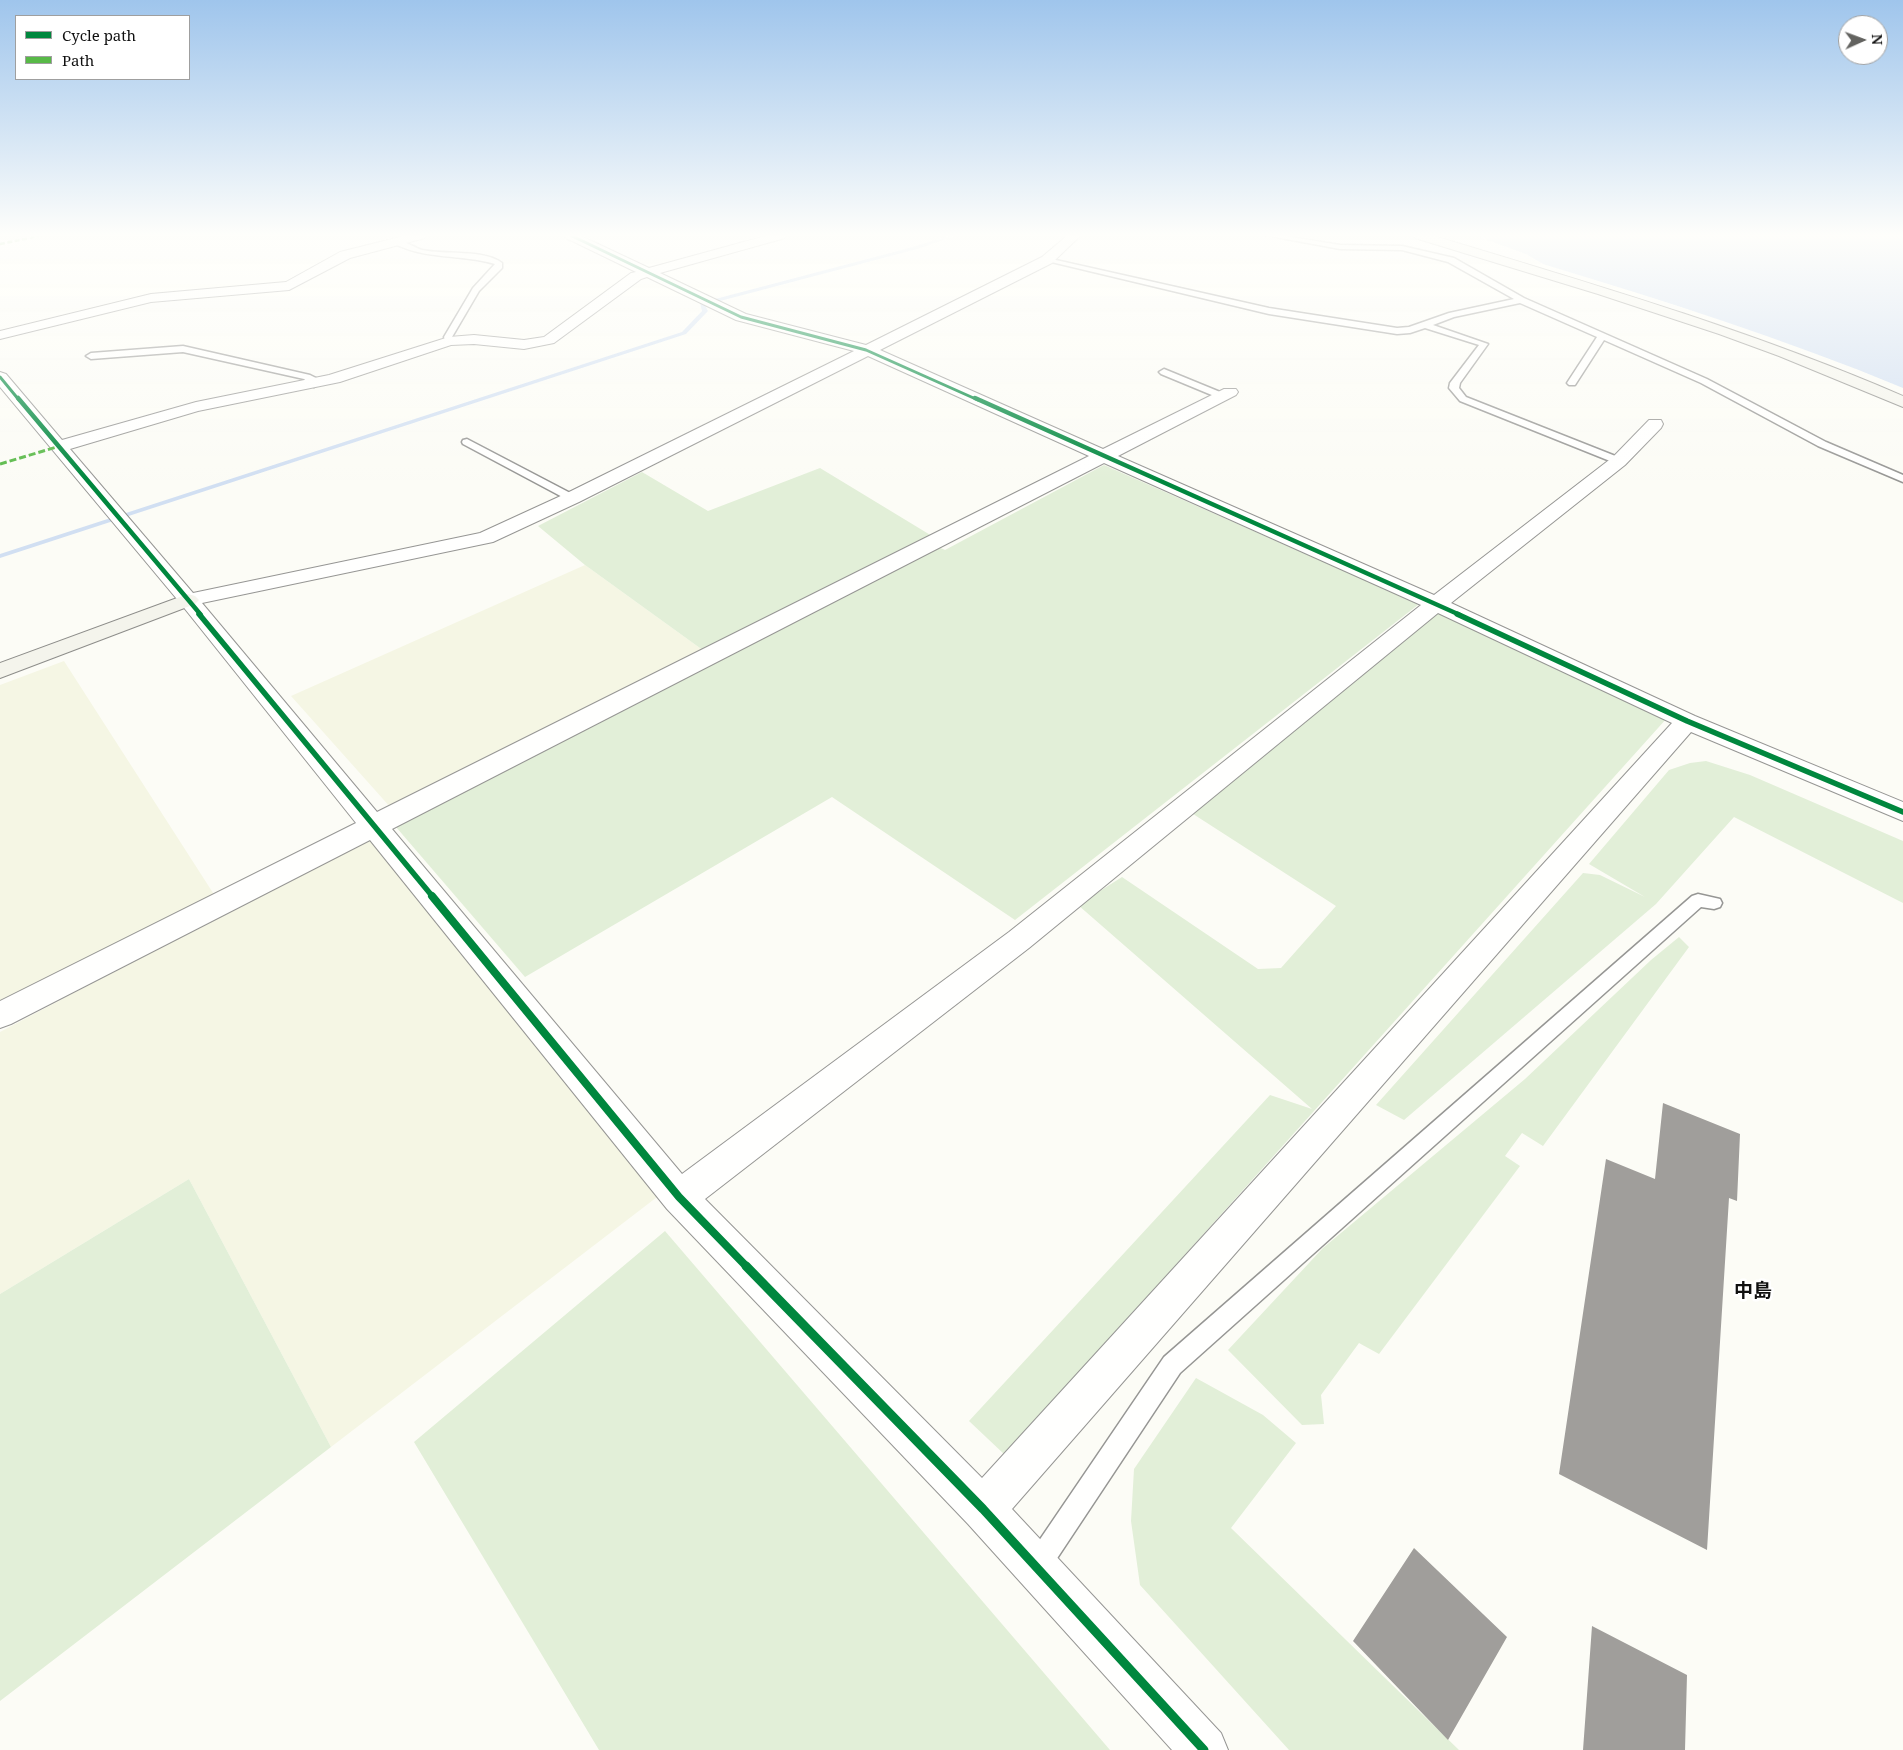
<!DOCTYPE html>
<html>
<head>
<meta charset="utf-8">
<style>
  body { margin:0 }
  #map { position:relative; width:1903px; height:1750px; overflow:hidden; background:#fcfcf6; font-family:"Noto Serif",serif }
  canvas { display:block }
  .legend { position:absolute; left:15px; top:15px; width:175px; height:65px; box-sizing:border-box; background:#fff; border:1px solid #9f9f9f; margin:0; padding:6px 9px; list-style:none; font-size:15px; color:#101010 }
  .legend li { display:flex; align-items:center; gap:10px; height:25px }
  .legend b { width:25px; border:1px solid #9f9f9f }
  .north { position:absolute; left:1838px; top:15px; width:50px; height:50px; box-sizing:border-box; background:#fff; border:1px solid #9f9f9f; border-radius:50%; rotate:88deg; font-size:14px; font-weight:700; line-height:20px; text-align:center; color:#101010 }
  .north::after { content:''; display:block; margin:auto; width:18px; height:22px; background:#636360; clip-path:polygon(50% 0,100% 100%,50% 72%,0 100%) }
</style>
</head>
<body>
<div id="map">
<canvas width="1903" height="1750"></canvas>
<ul class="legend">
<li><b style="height:6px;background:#00873e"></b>Cycle path</li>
<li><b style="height:6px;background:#58b947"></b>Path</li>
</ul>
<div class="north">N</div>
</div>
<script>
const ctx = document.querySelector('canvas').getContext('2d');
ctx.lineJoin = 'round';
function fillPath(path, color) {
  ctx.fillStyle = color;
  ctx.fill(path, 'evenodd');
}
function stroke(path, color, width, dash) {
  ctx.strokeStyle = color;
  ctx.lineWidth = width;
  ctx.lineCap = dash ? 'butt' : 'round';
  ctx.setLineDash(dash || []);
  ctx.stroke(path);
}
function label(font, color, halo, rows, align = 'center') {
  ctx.font = font + ' "Noto Serif","Noto Sans JP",serif';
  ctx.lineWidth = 5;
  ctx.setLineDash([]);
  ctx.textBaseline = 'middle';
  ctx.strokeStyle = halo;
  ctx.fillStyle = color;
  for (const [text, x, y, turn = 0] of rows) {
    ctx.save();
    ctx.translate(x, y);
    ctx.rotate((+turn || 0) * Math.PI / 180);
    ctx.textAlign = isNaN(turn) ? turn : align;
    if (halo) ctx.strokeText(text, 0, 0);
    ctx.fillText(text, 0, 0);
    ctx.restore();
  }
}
fillPath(new Path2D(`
  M 585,565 L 704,651 L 391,808 L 291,696 Z
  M 64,661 L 215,896 L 0,1005 L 0,685 Z
  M 369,837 L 661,1194 L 331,1447 L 189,1179 L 0,1294 L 0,1032 Z`), '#f5f6e4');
fillPath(new Path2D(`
  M 1104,465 L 1419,604 L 1015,920 L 832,797 L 525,977 L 396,827 L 934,545 L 945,550 Z
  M 820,468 L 932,536 L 704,651 L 585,565 L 538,526 L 642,472 L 708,511 Z
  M 1439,611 L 1667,718 L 1005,1455 L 969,1421 L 1270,1095 L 1312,1109 L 1078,905 L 1122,877 L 1258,969 L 1281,968 L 1336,906 L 1190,812 Z
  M 1706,761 L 1750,775 L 1903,841 L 1903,903 L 1734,817 L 1656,904 L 1404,1120 L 1376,1105 L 1583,873 L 1600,875 L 1645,897 L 1589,864 L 1669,770 L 1690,763 Z
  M 1679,937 L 1689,947 L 1543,1146 L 1522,1133 L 1505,1156 L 1520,1166 L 1379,1354 L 1359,1343 L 1321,1395 L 1324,1424 L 1302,1425 L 1228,1350 L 1323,1248 L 1525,1079 L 1651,960 Z
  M 189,1179 L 331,1447 L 0,1701 L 0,1294 Z
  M 665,1231 L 1110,1750 L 599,1750 L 414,1442 Z
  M 1196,1378 L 1263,1415 L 1296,1443 L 1231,1528 L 1459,1750 L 1289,1750 L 1140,1585 L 1131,1521 L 1134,1469 Z`), '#e2efd8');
fillPath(new Path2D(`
  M 1474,235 L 1903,235 L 1903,388 C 1785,339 1665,301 1543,264 L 1526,254 Z`), '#d1dff2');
fillPath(new Path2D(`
  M 952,235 L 957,235 L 917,249 L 705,305 L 708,311 L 686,334 L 0,558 L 0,554 L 682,332 L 702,311 L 700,303 L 913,247 Z`), '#d1dff2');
fillPath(new Path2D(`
  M 1663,1103 L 1740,1134 L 1737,1201 L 1729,1198 L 1707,1550 L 1559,1474 L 1606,1159 L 1655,1179 Z
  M 1414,1548 L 1507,1637 L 1448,1740 L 1353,1641 Z
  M 1592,1626 L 1687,1675 L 1685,1750 L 1583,1750 Z`), '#a09e9b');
const lane = new Path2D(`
  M 1265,235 L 1279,235 L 1340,245 L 1402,246 L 1454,258 L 1524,298 L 1707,379 L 1826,442 L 1903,475 L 1903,482 L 1818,446 L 1701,383 L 1604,340 L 1575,385 L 1569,385 L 1567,383 L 1597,337 L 1520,303 L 1454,317 L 1433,325 L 1488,344 L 1460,383 L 1459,388 L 1466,397 L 1623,459 L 1624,461 L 1623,463 L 1615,463 L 1460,401 L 1449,388 L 1450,383 L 1479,345 L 1425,328 L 1410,333 L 1397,334 L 1269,314 L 1043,260 L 1047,258 L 1269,308 L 1397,328 L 1409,327 L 1449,313 L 1514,299 L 1448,262 L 1402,250 L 1340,249 Z
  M 393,239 C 402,239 413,247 422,250 C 445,255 484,249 502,263 L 502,268 L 479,291 L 452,337 L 452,343 L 446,343 L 444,337 L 473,288 L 495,264 C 461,254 425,260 393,243 Z
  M 183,346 L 310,375 L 316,378 L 319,384 L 314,387 L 304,379 L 183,352 L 91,359 L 86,356 L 91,353 Z
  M 1164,369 L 1225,394 L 1227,396 L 1225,398 L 1219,398 L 1161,374 L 1159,372 Z
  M 467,439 L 576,496 L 578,498 L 576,500 L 568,500 L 463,444 L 462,442 L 463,440 Z
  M 1698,894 L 1720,899 L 1722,903 L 1720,907 L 1714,909 L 1701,907 L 1180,1373 L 1046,1575 L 1037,1579 L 1028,1575 L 1024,1566 L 1028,1557 L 1164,1357 L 1692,896 Z`);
const street = new Path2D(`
  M 408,235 L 427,235 L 425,238 L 350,258 L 289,290 L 151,302 L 0,339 L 0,331 L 151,294 L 286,282 L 340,252 Z
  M 564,235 L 579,235 L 649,268 L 769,235 L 787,235 L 785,238 L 660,273 L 746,314 L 866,345 L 1042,257 L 1068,235 L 1081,235 L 1052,263 L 880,350 L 1103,449 L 1224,389 L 1236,389 L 1238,392 L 1236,395 L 1118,456 L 1434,595 L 1613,457 L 1649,420 L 1661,420 L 1663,424 L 1661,428 L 1625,465 L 1451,603 L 1695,716 L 1903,802 L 1903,821 L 1691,732 L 1012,1509 L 1221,1733 L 1228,1750 L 1172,1750 L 968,1524 L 667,1209 L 370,840 L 11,1024 L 0,1028 L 0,1001 L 356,823 L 181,604 L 0,387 L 0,372 L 6,374 L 62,440 L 196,402 L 329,375 L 449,337 L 474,335 L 524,340 L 544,337 L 631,273 L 636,272 L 566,238 ZM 647,277 L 736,320 L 854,351 L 565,494 L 480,533 L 193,593 L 70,449 L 198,411 L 340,382 L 451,345 L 474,344 L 524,349 L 554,343 L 641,279 ZM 868,356 L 1089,456 L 377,812 L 202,603 L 493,542 L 579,502 ZM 1104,463 L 1421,605 L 1009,932 L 682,1174 L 392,829 ZM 1438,613 L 1672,723 L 982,1478 L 705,1199 L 1029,948 Z`);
const secondary = new Path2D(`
  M 1413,235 L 1431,235 C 1590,283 1750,330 1903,396 L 1903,407 L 1779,356 L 1719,334 L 1598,294 L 1415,238 Z
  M 188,594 L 195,596 L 199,600 L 195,604 L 0,678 L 0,663 Z`);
stroke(lane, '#969694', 3);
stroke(street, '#969694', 2);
stroke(secondary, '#8d8d8a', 2);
fillPath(lane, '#fffffe');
fillPath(street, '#fffffe');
fillPath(secondary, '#f4f4ec');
stroke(new Path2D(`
  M 0,244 L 44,235`), '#58b947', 2.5, [5, 2.5]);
stroke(new Path2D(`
  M 0,464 L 60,446`), '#58b947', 3, [7, 3]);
stroke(new Path2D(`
  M 570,235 L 741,317 L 866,350 L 978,400
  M 0,377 L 19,400`), '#00873e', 3);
stroke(new Path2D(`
  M 18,398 L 201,615
  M 975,398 L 1460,615`), '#00873e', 4.5);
stroke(new Path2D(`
  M 199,614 L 433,897
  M 1457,614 L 1687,721 L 1903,812`), '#00873e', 5.5);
stroke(new Path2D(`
  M 432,896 L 679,1197 L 747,1267`), '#00873e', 8);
stroke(new Path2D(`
  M 746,1266 L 983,1509 L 1204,1750`), '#00873e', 9);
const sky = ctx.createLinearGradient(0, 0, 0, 480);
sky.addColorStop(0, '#9fc5ec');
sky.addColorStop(0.49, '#fefefb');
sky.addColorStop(1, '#fefefb00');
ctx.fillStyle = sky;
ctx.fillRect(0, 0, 1903, 480);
label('bold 19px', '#101010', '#fff', [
  ["中島",1753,1292]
]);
</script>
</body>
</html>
